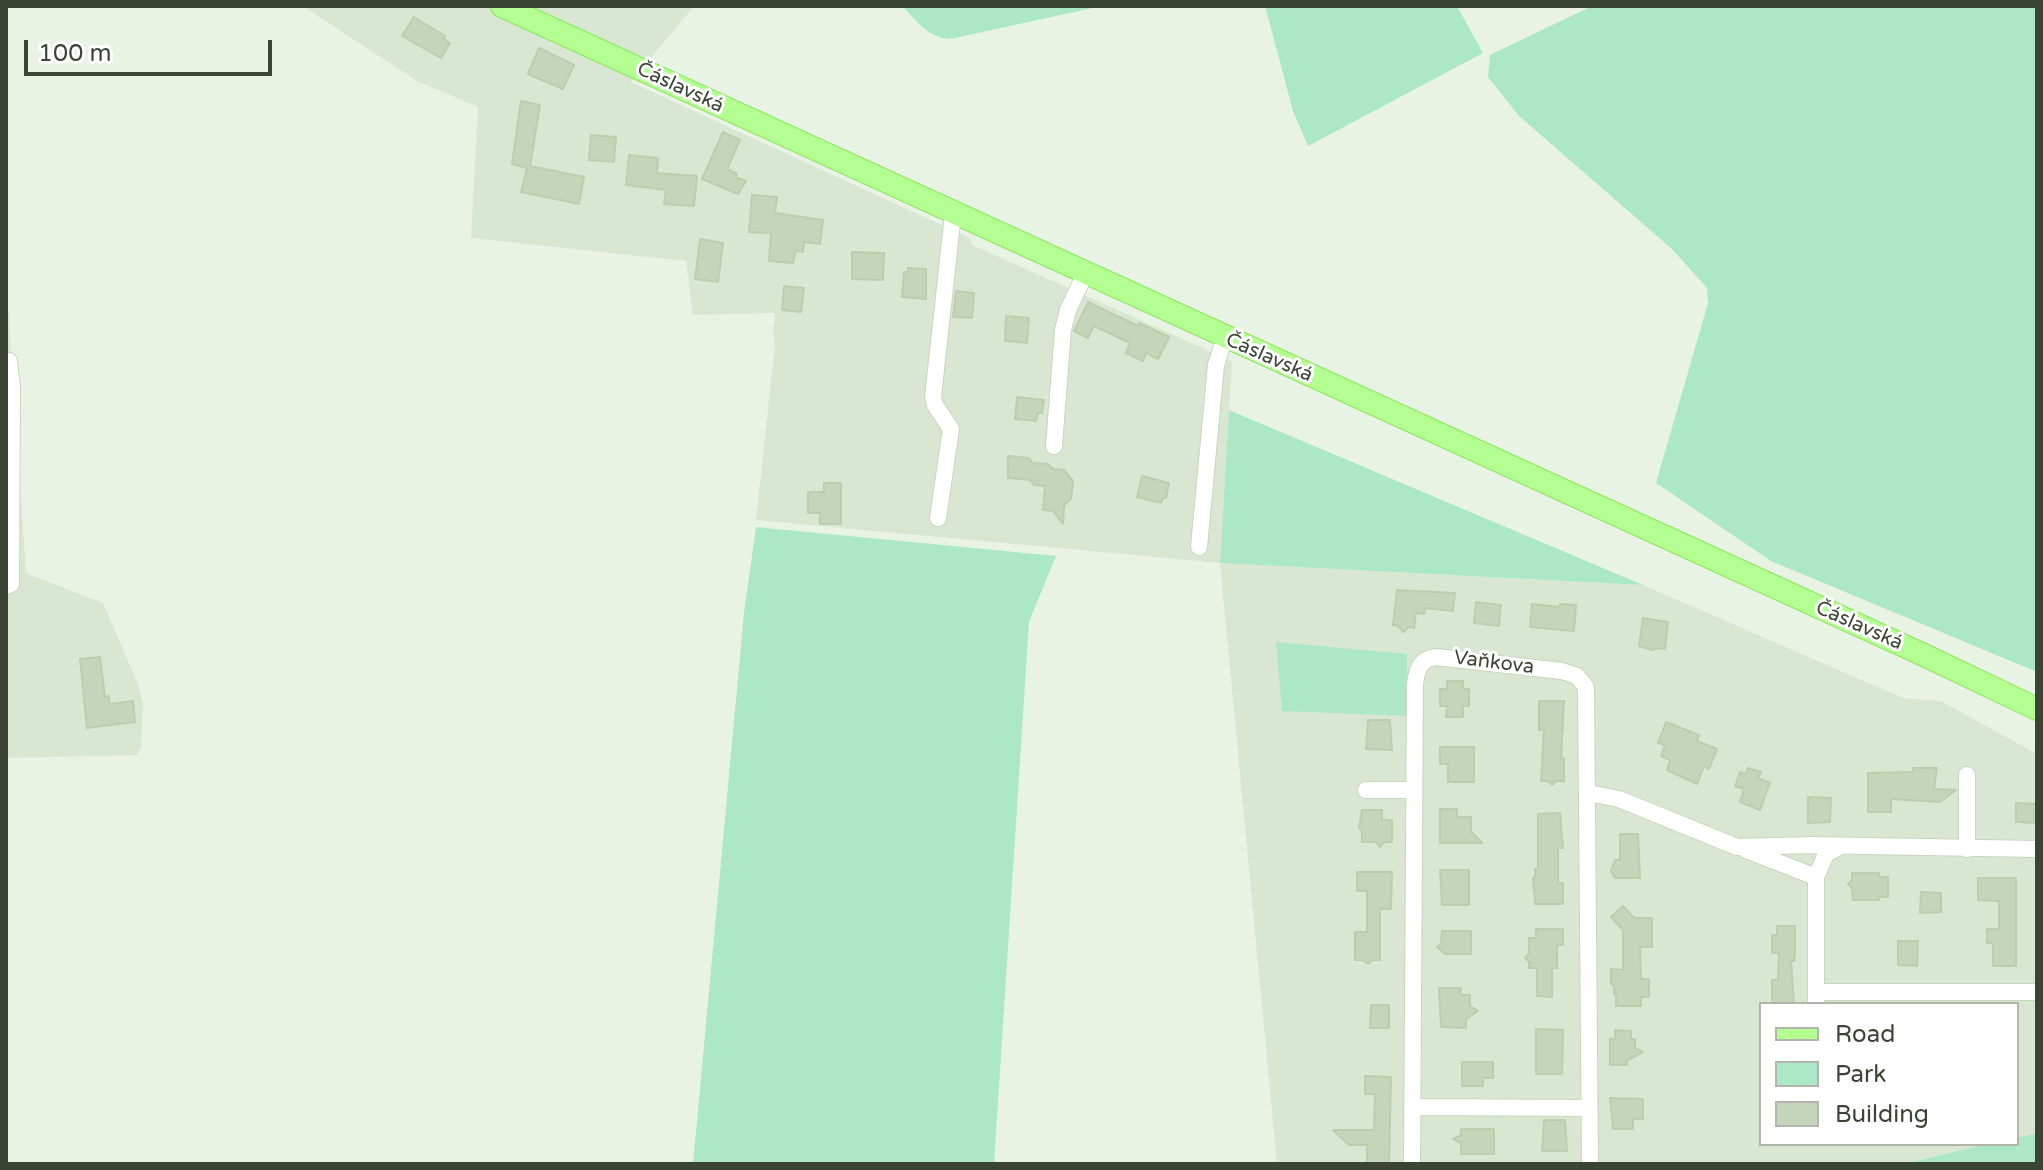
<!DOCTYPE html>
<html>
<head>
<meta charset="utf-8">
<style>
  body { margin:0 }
  #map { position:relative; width:2043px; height:1170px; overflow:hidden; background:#e9f3e4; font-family:"Varela Round",sans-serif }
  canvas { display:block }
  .frame { position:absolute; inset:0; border:8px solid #3b4534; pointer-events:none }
  .legend { position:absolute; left:1759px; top:1002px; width:260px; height:144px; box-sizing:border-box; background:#fff; border:2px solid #b1b5ae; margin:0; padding:10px 14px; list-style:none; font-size:24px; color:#3b4534 }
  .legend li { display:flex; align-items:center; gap:16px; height:40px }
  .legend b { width:40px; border:2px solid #b1b5ae }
  .scale { position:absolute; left:24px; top:40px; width:248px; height:36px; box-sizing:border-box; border:4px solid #3b4534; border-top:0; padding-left:10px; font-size:24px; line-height:28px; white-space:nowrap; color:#3b4534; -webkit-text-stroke:6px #fff; paint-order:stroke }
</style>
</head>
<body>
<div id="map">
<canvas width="2043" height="1170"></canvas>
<div class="frame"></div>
<ul class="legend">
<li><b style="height:10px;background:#b3ff91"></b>Road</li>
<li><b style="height:22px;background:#ace8c6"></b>Park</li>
<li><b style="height:22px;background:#c5d5b9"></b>Building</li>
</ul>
<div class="scale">100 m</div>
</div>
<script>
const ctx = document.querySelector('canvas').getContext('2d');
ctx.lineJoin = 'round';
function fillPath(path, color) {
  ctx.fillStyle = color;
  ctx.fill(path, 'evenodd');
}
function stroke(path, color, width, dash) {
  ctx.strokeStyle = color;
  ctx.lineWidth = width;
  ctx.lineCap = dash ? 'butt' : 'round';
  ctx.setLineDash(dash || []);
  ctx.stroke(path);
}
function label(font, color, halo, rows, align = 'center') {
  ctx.font = font + ' "Varela Round",sans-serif';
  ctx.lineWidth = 6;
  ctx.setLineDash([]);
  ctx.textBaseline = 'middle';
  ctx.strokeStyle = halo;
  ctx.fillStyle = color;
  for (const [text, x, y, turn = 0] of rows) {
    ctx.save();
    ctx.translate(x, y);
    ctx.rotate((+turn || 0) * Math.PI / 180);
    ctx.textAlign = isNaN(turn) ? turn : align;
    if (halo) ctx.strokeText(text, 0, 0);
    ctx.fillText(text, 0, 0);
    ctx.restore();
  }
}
fillPath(new Path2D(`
  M 303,6 L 694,6 L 631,82 L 970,238 L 972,245 L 1232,361 L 1220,563 L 1643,585 L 1903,698 L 1941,701 L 2037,754 L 2037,1133 L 2017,1138 L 2017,1004 L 1761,1004 L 1761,1144 L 1986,1144 L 1903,1164 L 1277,1164 L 1220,563 L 756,520 L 775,344 L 773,335 L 775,313 L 693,315 L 686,261 L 471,238 L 478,107 L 417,81 Z
  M 6,274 L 26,573 L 103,603 L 138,684 L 143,704 L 141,748 L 137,755 L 6,758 Z`), '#d9e7d2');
fillPath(new Path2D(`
  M 902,6 L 1102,6 L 950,39 C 927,37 918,22 902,6 Z
  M 1265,6 L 1457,6 L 1483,53 L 1308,146 L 1293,111 Z
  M 1592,6 L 2037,6 L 2037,672 L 1771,561 L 1656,483 L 1708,303 L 1707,288 L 1672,249 L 1519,116 L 1488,77 L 1490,55 Z
  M 1229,410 L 1643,585 L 1220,563 Z
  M 756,527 L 1056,556 L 1029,622 L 994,1164 L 693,1164 L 744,613 Z
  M 1276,642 L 1407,654 L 1407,716 L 1282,711 Z
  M 2037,1133 L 2037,1164 L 1903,1164 L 1986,1144 L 2017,1144 L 2017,1138 Z`), '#ace8c6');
const building = new Path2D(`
  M 414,17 L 445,36 L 444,39 L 450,43 L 441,58 L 402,36 Z
  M 539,48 L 574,65 L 563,89 L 528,74 Z
  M 521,101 L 540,105 L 530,166 L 584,177 L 579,204 L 521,192 L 527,168 L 512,164 Z
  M 723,132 L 740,140 L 727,169 L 737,174 L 735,177 L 746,181 L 738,194 L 702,179 Z
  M 591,135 L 616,137 L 614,162 L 589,160 Z
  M 629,155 L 658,158 L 657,173 L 697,176 L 694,206 L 664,204 L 666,190 L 626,185 Z
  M 752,195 L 777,197 L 775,213 L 823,220 L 820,244 L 804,242 L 803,252 L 796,251 L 793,263 L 769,261 L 771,233 L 749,232 Z
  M 700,239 L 723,243 L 718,282 L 695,279 Z
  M 852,252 L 884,253 L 883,280 L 852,279 Z
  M 908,268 L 926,269 L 926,299 L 902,297 L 904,272 L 908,272 Z
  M 784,286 L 804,288 L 801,312 L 782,310 Z
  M 956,291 L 974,293 L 972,318 L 953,317 Z
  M 1088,302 L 1138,326 L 1139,323 L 1169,337 L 1158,359 L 1146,353 L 1143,361 L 1126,353 L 1130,343 L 1094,326 L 1088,338 L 1074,331 Z
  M 1006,316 L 1029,318 L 1027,343 L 1005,341 Z
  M 1017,397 L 1044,400 L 1042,413 L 1038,413 L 1036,421 L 1015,419 Z
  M 1008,456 L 1029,458 L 1033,463 L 1048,464 L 1053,469 L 1064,470 L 1073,481 L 1071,499 L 1064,505 L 1063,524 L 1053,511 L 1043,510 L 1045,486 L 1034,485 L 1030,480 L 1008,478 Z
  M 1142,476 L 1169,483 L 1166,498 L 1163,498 L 1161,503 L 1137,497 Z
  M 824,483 L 841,483 L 841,524 L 820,524 L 820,513 L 808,513 L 808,492 L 824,492 Z
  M 1397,590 L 1455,593 L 1453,611 L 1425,608 L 1424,614 L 1416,613 L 1414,628 L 1409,627 L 1403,632 L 1398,626 L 1393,625 Z
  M 1476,602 L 1501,605 L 1499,626 L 1474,623 Z
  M 1532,604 L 1559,607 L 1560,604 L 1576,605 L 1574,631 L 1530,627 Z
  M 1643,618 L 1668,622 L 1665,649 L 1657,648 L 1653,650 L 1639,646 Z
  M 100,657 L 105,697 L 109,696 L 109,704 L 133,701 L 135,722 L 87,728 L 80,659 Z
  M 1447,681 L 1463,681 L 1463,689 L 1469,689 L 1469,706 L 1463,706 L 1463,717 L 1446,717 L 1447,706 L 1440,706 L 1440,689 L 1447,689 Z
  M 1539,701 L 1564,701 L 1561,759 L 1564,758 L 1564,781 L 1557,781 L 1552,785 L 1548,781 L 1541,781 L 1544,730 L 1539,730 Z
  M 1368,720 L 1390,720 L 1392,750 L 1366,749 Z
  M 1666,722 L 1699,735 L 1697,741 L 1717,749 L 1709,769 L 1704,766 L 1697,784 L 1667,770 L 1670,760 L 1661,756 L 1665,745 L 1658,743 Z
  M 1440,747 L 1474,747 L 1474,782 L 1448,782 L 1448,764 L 1440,764 Z
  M 1748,768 L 1761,772 L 1758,778 L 1770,783 L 1760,810 L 1740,802 L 1744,789 L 1735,786 L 1740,772 L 1746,774 Z
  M 1913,768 L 1937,768 L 1934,789 L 1956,790 L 1940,802 L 1891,799 L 1891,812 L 1868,812 L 1868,773 L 1913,772 Z
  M 1808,797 L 1831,798 L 1830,822 L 1808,823 Z
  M 2016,803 L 2037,804 L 2037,823 L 2016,822 Z
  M 1440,809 L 1457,809 L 1457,817 L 1471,817 L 1471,831 L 1482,843 L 1440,843 Z
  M 1362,810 L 1382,810 L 1382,820 L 1392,820 L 1392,842 L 1385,842 L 1380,847 L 1376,842 L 1362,842 L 1362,831 L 1359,828 Z
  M 1560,813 L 1563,848 L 1558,848 L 1558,883 L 1563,883 L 1563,904 L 1535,904 L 1533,878 L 1535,878 L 1535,869 L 1538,869 L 1538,814 Z
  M 1620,834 L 1638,834 L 1640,878 L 1615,878 L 1611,871 L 1615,860 L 1620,860 Z
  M 1440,870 L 1469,870 L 1469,905 L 1442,905 Z
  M 1357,872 L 1392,872 L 1391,909 L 1380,909 L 1380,960 L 1372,960 L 1368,964 L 1363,960 L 1355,960 L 1355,932 L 1367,932 L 1367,891 L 1357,891 Z
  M 1852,873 L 1879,873 L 1879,877 L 1888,877 L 1888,897 L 1879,897 L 1879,900 L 1853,900 L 1852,889 L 1848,884 L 1852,880 Z
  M 1978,878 L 2016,878 L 2016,966 L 1993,966 L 1993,943 L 1987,943 L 1987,929 L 1999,929 L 1999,901 L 1978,900 Z
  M 1921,892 L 1941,893 L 1941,912 L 1920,913 Z
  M 1623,906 L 1634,918 L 1652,918 L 1652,947 L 1640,947 L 1641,979 L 1649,979 L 1649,997 L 1641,997 L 1641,1006 L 1616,1006 L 1616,994 L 1614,994 L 1614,985 L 1611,984 L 1611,969 L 1623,970 L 1623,930 L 1611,917 Z
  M 1777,926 L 1795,926 L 1795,953 L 1794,961 L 1791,961 L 1794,1004 L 1772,1004 L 1772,980 L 1778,980 L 1779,953 L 1772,953 L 1772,935 L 1777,935 Z
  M 1536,929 L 1563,929 L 1563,945 L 1557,945 L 1557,968 L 1552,968 L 1552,997 L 1537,996 L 1537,968 L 1529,968 L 1529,962 L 1525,958 L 1529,953 L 1529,938 L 1536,938 Z
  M 1442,931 L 1471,931 L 1471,954 L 1445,954 L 1437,947 L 1441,943 Z
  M 1898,941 L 1918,941 L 1917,966 L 1898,965 Z
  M 1439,988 L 1461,988 L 1460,995 L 1470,995 L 1470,1006 L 1478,1011 L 1466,1019 L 1466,1028 L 1441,1027 Z
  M 1371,1005 L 1389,1005 L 1389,1028 L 1370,1028 Z
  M 1536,1029 L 1563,1030 L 1562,1074 L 1536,1074 Z
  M 1615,1030 L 1631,1031 L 1631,1039 L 1635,1039 L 1635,1048 L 1643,1052 L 1627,1061 L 1627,1065 L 1610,1065 L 1610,1039 L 1615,1039 Z
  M 1462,1062 L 1493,1062 L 1493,1078 L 1483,1078 L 1483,1086 L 1462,1086 Z
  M 1365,1076 L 1391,1077 L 1389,1164 L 1367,1164 L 1367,1145 L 1349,1145 L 1333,1130 L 1374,1130 L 1375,1094 L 1365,1094 Z
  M 1610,1098 L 1643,1099 L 1643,1119 L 1633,1119 L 1633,1129 L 1613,1129 Z
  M 1544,1120 L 1565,1120 L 1567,1151 L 1542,1151 Z
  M 1461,1129 L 1494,1129 L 1494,1154 L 1461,1154 L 1461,1143 L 1453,1139 L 1461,1135 Z`);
fillPath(building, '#c5d5b9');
stroke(building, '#bbcfad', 2);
const minor = new Path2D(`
  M 1054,446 L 1063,330 L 1068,310 L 1085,274
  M 938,518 L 951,429 L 935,405 L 933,397 L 953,214
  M 1199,547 L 1216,365 L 1225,337
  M 6,586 L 11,584 L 12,388 L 9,361
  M 1366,790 L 1414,790
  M 1589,793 L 1619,799 L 1737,847 L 1811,845 L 2037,849
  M 1967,849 L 1967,775
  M 1746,850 L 1816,877
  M 1817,992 L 2037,992
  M 1816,1004 L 1816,877 L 1826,854 L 1839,847
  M 1412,1107 L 1588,1108
  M 1412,1164 L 1415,684 C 1417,669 1420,659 1436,657 L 1562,671 L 1577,676 L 1586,687 L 1590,1164`);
const major = new Path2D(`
  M 502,6 L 1924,655 L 2037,709`);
stroke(minor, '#c7d6be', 18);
stroke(major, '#8be65f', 24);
stroke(minor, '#fff', 16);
stroke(major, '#b3ff91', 22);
label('20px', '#3b4534', '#fff', [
  ["Čáslavská",680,88,25],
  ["Čáslavská",1269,358,24],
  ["Čáslavská",1859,626,24],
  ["Vaňkova",1494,663,7]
]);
</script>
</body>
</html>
